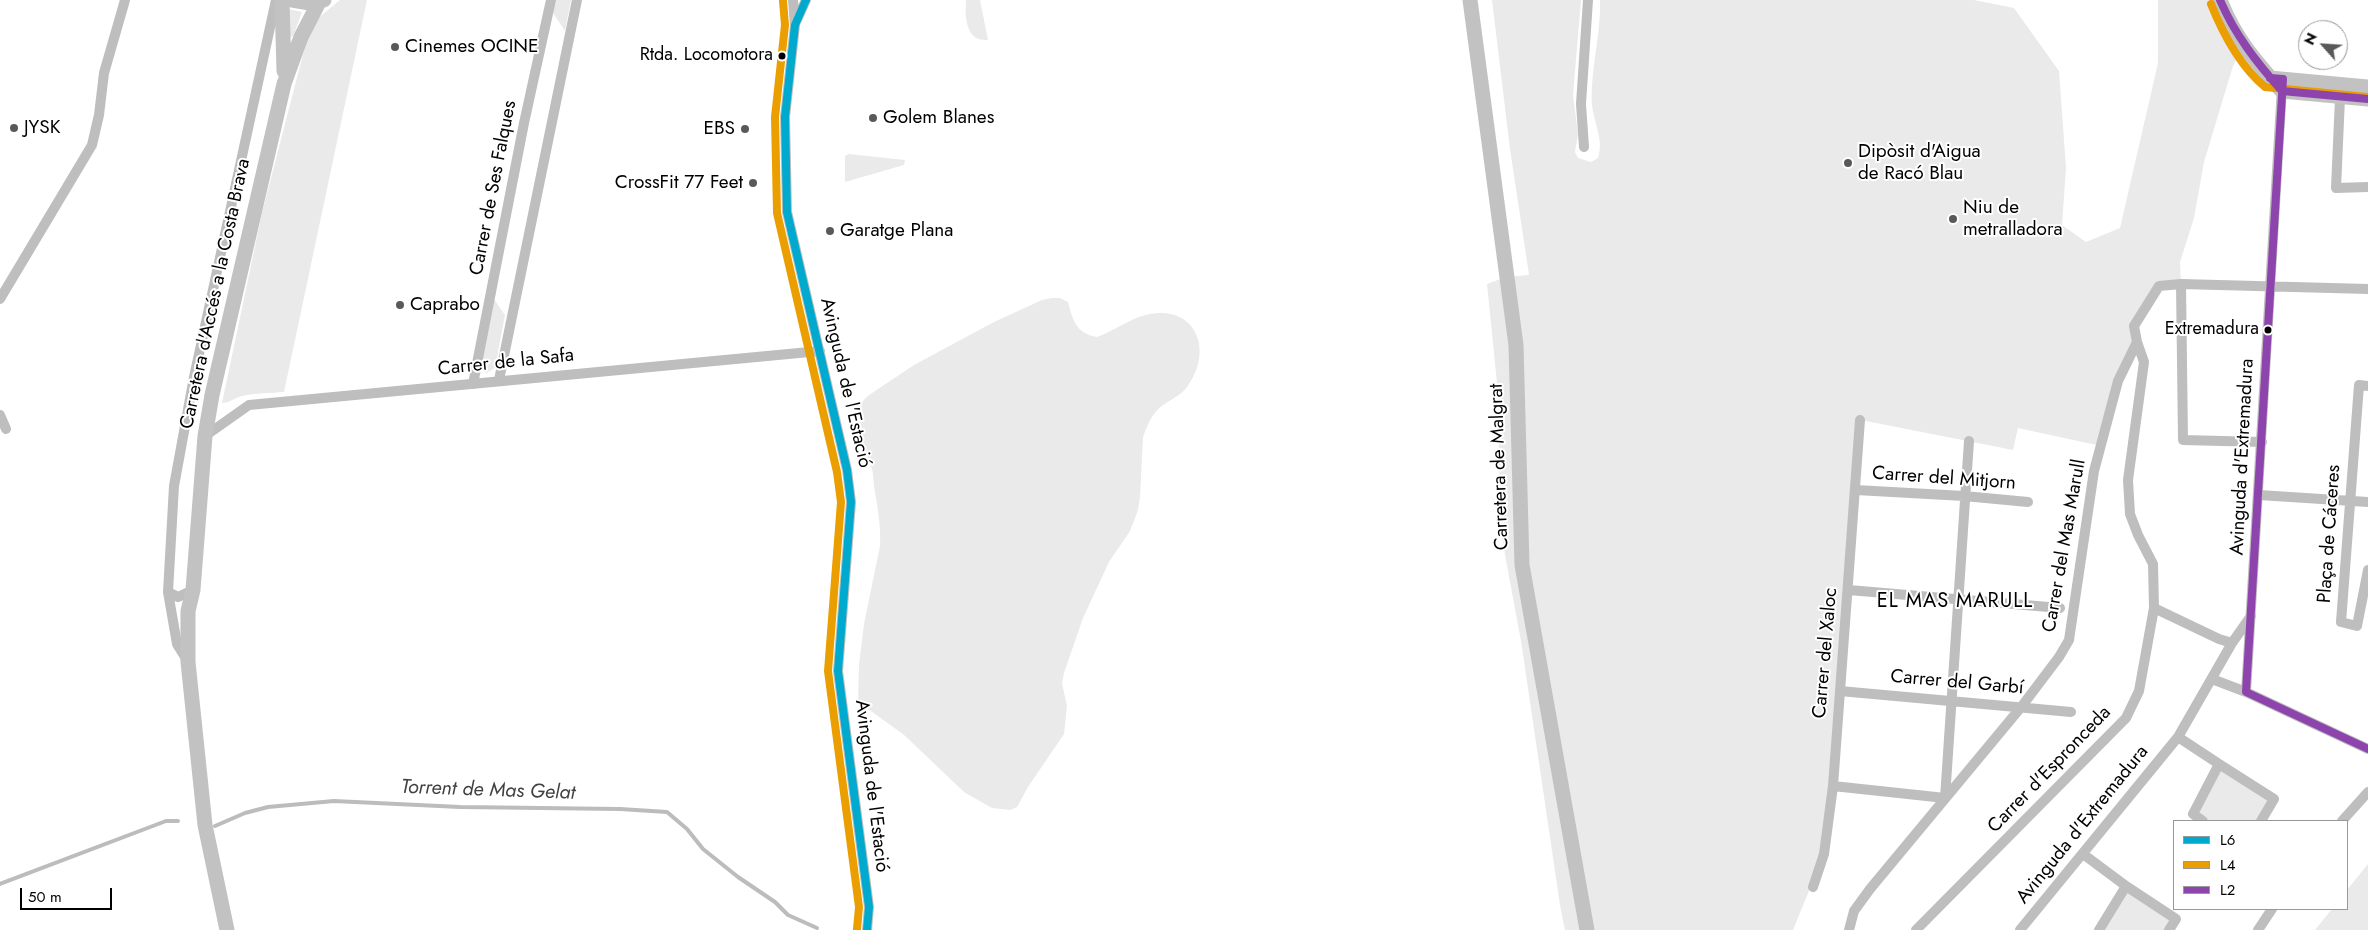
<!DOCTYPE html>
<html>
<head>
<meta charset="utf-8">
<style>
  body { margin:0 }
  #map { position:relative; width:2368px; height:930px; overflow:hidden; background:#fff; font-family:Jost,sans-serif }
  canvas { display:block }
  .legend { position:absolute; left:2173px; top:820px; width:175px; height:90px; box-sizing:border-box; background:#fff; border:1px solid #999; margin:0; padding:6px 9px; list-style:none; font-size:15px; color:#000 }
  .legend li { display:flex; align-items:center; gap:10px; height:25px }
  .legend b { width:25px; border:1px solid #999 }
  .north { position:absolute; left:2298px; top:20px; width:50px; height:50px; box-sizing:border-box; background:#fff; border:1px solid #999; border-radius:50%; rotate:296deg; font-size:14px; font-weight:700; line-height:20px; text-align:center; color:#000 }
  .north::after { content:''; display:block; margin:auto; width:18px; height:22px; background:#595959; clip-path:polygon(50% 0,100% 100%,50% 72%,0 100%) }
  .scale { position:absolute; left:20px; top:888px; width:92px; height:22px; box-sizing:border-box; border:2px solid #000; border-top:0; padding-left:6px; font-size:15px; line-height:18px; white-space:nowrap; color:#000; -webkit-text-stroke:4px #fff; paint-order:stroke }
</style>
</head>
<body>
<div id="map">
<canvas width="2368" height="930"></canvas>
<ul class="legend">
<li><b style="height:6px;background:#00a9ce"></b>L6</li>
<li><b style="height:6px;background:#eb9e00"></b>L4</li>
<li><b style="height:6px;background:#8e44ad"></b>L2</li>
</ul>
<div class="north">N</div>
<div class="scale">50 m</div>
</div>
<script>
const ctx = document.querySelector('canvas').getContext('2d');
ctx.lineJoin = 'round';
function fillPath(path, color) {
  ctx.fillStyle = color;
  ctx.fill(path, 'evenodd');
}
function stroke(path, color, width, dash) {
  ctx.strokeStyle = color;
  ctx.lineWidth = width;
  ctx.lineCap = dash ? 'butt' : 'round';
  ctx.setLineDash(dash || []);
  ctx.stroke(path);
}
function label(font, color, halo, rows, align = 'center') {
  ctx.font = font + ' Jost,sans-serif';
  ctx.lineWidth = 4;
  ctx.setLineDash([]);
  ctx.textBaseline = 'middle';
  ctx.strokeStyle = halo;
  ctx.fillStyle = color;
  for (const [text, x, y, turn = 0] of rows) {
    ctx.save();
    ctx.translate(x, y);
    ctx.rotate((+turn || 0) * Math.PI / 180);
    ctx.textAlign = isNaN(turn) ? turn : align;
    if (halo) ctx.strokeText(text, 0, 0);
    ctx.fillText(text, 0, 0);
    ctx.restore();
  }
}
fillPath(new Path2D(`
  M 340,0 L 367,0 L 284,392 C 270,393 255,393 242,396 C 234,398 230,403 222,403 L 262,213 L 308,35 L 317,19 Z
  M 556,0 L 571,0 L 565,31 L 553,13 Z
  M 966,0 L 980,0 L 988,40 C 965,42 965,16 966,0 Z
  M 1492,0 L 1581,0 L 1573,95 L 1578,134 L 1575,152 L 1578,158 L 1591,162 L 1598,158 C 1604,140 1594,123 1592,105 C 1590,72 1601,35 1600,0 L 1974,0 L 2014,8 L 2059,71 L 2066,168 L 2062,225 L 2086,242 L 2120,228 L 2158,63 L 2158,0 L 2220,0 L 2243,47 L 2233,66 L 2204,162 L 2194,218 L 2180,262 L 2181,284 L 2159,286 L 2135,326 L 2137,342 L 2118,381 L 2101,446 L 2018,428 L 2013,450 L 1861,420 L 1824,854 L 1793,930 L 1565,930 L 1560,905 L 1521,641 L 1501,533 L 1497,383 L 1487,284 L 1506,277 L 1529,275 L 1510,149 Z
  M 288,9 L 302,12 L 293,37 L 290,36 Z
  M 849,154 L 905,160 L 904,165 L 845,182 L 845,156 Z
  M 1052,298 L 1060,298 L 1068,302 C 1073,321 1076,333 1097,337 C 1114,331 1129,319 1146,315 C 1195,303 1215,350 1187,387 C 1182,394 1174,398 1166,403 C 1153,411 1148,423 1143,437 L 1140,497 L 1138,510 L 1130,531 L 1109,562 L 1083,618 L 1064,673 L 1062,683 L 1067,706 L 1064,734 L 1028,787 L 1017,807 L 1010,810 L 992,808 L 964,792 L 903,734 L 858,702 L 859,665 L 864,624 L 880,546 C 881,527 878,510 875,492 C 873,484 874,476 872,469 C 864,441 840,421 869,395 L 914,365 L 994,322 L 1042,300 Z
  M 494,299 L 505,315 L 495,368 L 486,373 L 481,370 L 480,365 Z
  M 2219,764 L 2274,799 L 2261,821 L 2203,821 L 2193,814 Z
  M 2368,864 L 2368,930 L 2315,930 L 2332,909 L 2347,909 L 2347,890 Z
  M 2126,886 L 2176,918 L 2169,930 L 2103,930 Z`), '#eaeaea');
stroke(new Path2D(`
  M 215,826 L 245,813 L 268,807 L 334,801 L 460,807 L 620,809 L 667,812 L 687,829 L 703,849 L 738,877 L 775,902 L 788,915 L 817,928
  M 0,884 L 166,821 L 178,821`), '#bcbcbc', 4);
stroke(new Path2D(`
  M 793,0 L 795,25 L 785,117 L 787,212 L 847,470 L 851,502 L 838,671 L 869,907 L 867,930
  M 795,24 L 806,0
  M 2340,98 L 2336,188 L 2368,187
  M 1584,147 L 1581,104 L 1588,0
  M 2181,284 L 2183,440 L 2262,442
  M 0,299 L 92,145 L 99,115 L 104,73 L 125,0
  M 499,380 L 577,0
  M 473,384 L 524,123 L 551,0
  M 2368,386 L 2359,385 L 2341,622 L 2357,626 L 2368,570
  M 0,415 L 6,429
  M 205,436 L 249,405 L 820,351
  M 1856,490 L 1964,496 L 2028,502
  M 2259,495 L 2368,502
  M 1849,590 L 2060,608
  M 168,592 L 178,597 L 193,590
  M 2154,608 L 2219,639 L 2232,643
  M 187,660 L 177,644 L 168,592 L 174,486 L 194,377 L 276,0
  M 2212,679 L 2246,692 L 2368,749
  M 1840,691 L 2071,712
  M 2246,692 L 2282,87
  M 2178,737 L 2219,764 L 2193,814 L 2203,821
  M 2219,764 L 2274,799 L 2261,821
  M 1833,786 L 1945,798 L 1969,441
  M 2342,821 L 2368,792
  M 2083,854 L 2126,886 L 2099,930
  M 2126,886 L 2176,919 L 2169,930
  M 1813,887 L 1824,854 L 1833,786 L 1860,420
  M 1849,930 L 1854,911 L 1870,889 L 2022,706 L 2059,657 L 2069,640 L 2094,471 L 2118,381 L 2137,342 L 2134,326 L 2159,286 L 2181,284 L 2368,289
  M 1916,930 L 2126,718 L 2139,691 L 2154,608 L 2153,564 L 2138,535 L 2130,514 L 2128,480 L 2144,362 L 2137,342
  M 2020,930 L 2178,737 L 2232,643 L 2251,616
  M 2258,930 L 2272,909`), '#bebebe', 10);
stroke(new Path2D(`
  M 282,0 L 284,71
  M 292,0 L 310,3 L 324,0
  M 1470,0 L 1516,345 L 1522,565 L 1587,930
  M 2220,0 C 2235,38 2255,61 2282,91 L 2368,99
  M 2270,78 L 2368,87
  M 227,930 L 205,825 L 188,662 L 188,611 L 193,590 L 205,436 L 212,395 L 284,84 L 301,37 L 319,2`), '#c2c2c2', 15);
stroke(new Path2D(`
  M 806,0 L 795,25 L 785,117 L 787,212 L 847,470 L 851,502 L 838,671 L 869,907 L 867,930`), '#00a9ce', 8);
stroke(new Path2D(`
  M 783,1 L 785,25 L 775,117 L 777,213 L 837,472 L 841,502 L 828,671 L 859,907 L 857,929
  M 2211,4 C 2223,34 2240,66 2265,87 L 2367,97`), '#eb9e00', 8);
stroke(new Path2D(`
  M 2220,0 C 2235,35 2257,63 2282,91 L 2368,99
  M 2270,78 L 2283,79 L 2246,692 L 2368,749`), '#8e44ad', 8);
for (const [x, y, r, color] of [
  [395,47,5,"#595959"],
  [782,56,4.5,"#000"],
  [873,118,5,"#595959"],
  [14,128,5,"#595959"],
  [745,129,5,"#595959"],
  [1848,163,5,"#595959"],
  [753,183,5,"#595959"],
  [1953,219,5,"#595959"],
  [830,231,5,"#595959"],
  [400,305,5,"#595959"],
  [2268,330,4.5,"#000"]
]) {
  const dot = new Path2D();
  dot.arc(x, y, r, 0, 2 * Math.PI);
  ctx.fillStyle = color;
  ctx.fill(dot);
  stroke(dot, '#fff', 2);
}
label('18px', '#000', '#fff', [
  ["Rtda. Locomotora",773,56],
  ["Extremadura",2259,330]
], 'right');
label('19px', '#000', '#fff', [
  ["Cinemes OCINE",405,47],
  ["Golem Blanes",883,118],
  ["JYSK",24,128],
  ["EBS",735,129,"right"],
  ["Dipòsit d'Aigua",1858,152],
  ["de Racó Blau",1858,174],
  ["CrossFit 77 Feet",743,183,"right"],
  ["Niu de",1963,208],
  ["metralladora",1963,230],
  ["Garatge Plana",840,231],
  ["Caprabo",410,305]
], 'left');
label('19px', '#000', '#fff', [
  ["Carrer de Ses Falques",494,188,-79],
  ["Carretera d'Accés a la Costa Brava",216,294,-78],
  ["Carrer de la Safa",506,363,-6],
  ["Avinguda de l'Estació",845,383,77],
  ["Avinguda d'Extremadura",2243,457,-87],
  ["Carretera de Malgrat",1500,467,-92],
  ["Carrer del Mitjorn",1944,479,4],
  ["Plaça de Cáceres",2330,534,-86],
  ["Carrer del Mas Marull",2065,546,-80],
  ["Carrer del Xaloc",1826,653,-85],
  ["Carrer del Garbí",1957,683,5],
  ["Carrer d'Espronceda",2050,770,-46],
  ["Avinguda de l'Estació",871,786,83],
  ["Avinguda d'Extremadura",2083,825,-51]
]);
ctx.letterSpacing = '1px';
label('20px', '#000', '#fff', [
  ["EL MAS MARULL",1955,602]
]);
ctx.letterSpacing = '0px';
label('italic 20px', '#414141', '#fff', [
  ["Torrent de Mas Gelat",488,791,2]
]);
</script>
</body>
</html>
